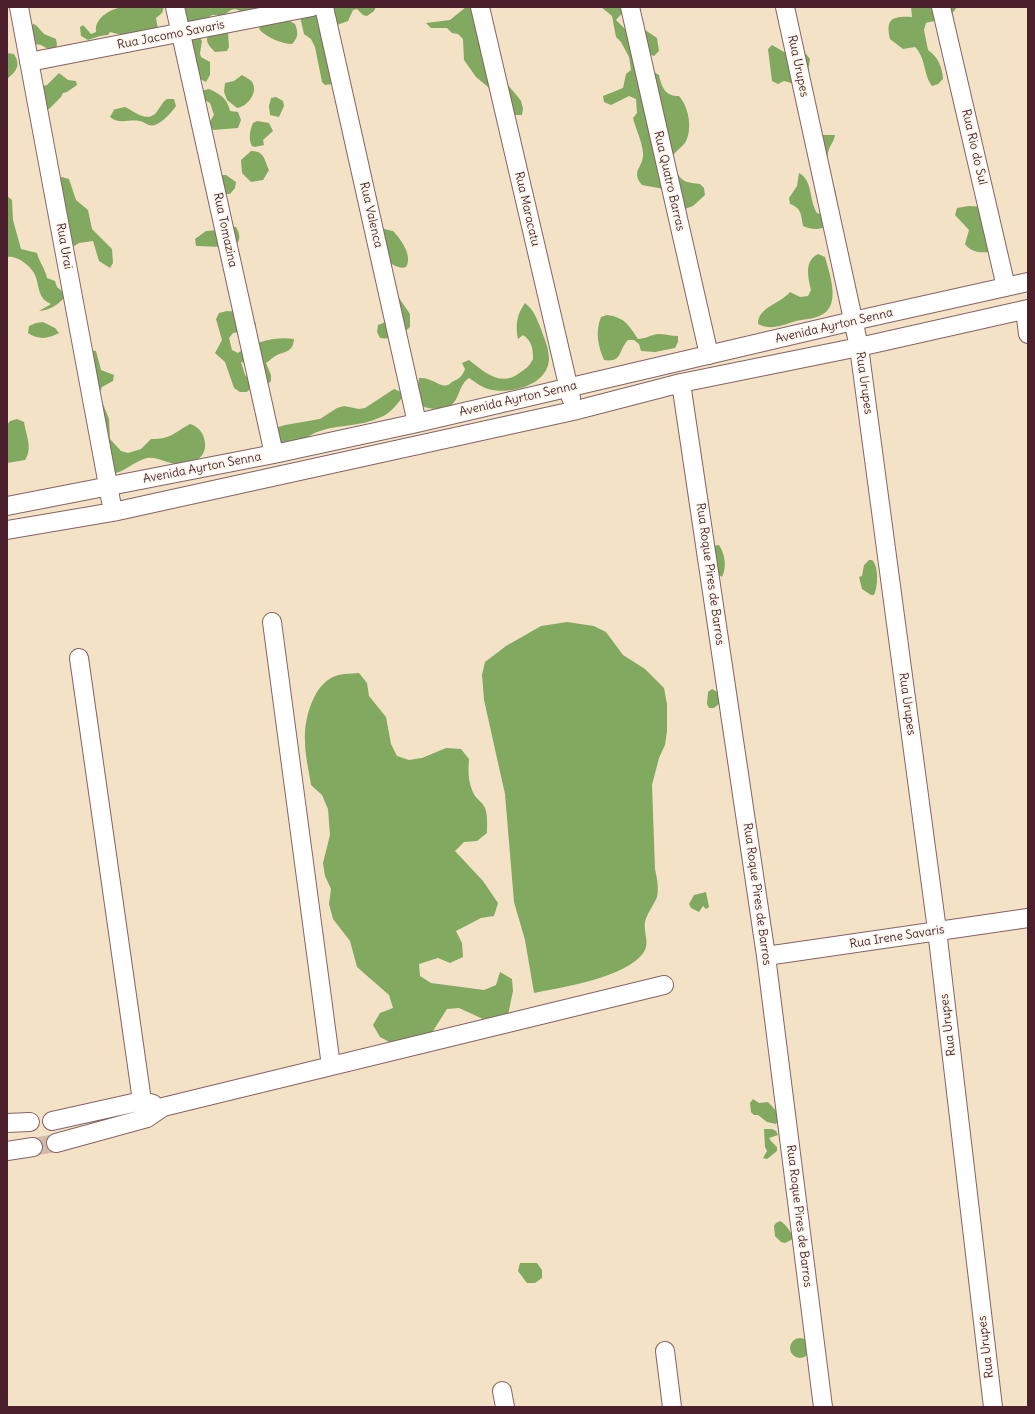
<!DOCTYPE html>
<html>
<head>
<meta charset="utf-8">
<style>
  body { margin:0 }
  #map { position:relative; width:1035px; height:1414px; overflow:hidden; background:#f4e2c7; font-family:Delius,sans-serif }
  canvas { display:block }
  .frame { position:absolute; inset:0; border:8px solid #4a1f2b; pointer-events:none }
</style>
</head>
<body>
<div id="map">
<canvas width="1035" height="1414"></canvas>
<div class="frame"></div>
</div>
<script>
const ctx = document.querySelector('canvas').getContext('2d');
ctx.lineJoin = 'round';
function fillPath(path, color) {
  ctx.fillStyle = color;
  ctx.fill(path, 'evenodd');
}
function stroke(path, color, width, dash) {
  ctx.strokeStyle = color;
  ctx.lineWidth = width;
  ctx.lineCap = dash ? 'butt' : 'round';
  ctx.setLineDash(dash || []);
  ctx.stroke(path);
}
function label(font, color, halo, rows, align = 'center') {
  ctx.font = font + ' Delius,sans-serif';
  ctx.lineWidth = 3.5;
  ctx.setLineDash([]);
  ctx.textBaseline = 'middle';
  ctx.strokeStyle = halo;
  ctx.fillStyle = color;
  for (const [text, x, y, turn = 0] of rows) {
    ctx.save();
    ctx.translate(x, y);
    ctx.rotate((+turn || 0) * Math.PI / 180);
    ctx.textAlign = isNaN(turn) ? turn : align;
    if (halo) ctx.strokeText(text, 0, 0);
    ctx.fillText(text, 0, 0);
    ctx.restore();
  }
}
fillPath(new Path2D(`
  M 126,7 L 164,7 L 162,13 L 156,18 L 158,29 L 122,35 L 110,32 L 108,35 L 100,36 L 88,40 L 81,36 L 80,27 L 83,25 L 91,34 L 96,32 C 94,17 113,7 126,7 Z
  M 182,7 L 256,7 L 254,10 L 243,12 L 235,9 L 231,10 L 224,15 L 212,15 L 205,20 L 191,24 L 187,21 Z
  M 331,7 L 376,7 L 374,11 L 367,16 L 363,15 L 357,9 L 353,10 L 348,21 L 337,25 Z
  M 466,7 L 490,7 L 492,20 L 478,35 C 482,62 506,80 521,101 L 523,108 L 522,115 L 509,115 L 488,87 L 476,77 L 464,60 L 463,39 L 458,34 L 452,33 L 447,28 L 431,28 L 426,23 L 450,20 Z
  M 601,7 L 624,7 L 624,11 L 616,20 L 625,29 L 645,30 L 657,38 L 659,51 L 654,56 L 634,48 L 631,54 L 633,60 L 659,75 C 662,88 665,96 679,96 C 689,107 693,130 685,143 C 682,147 677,150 674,154 C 670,162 677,177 685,181 C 688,183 695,183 700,184 L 704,188 L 705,195 L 693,206 L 682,210 L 664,189 L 642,185 C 630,170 644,168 643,153 C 642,141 636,130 633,118 L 637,113 L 636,99 L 629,96 L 611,105 L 604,102 L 603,96 L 623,88 L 626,74 L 631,70 L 629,57 L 621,42 L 616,37 L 612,16 Z
  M 911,7 L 957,7 C 948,21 940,19 926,23 L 924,30 L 928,50 C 938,57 942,66 943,79 L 938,84 L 932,86 C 923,74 926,58 915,47 L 903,49 L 890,39 C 885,18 893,16 912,17 Z
  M 312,13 L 320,17 L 333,84 L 325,85 L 322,82 L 315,47 L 311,39 L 304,34 L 300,17 Z
  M 288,20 L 295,24 C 298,32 299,37 292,44 C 281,44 266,37 259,29 L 262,24 Z
  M 33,24 L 36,25 L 44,34 L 56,39 L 57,45 L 56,48 L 48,49 L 41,45 L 29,43 L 30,27 Z
  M 228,32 L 229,47 L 227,51 L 215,52 C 209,46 205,42 208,34 Z
  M 192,35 L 200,38 L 202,41 L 200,53 L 201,57 L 210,62 L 210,75 L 206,82 L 198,78 L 194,60 L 196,56 L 189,46 Z
  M 772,45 L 784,52 L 806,54 L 810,59 L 807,79 L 798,85 L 784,81 L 778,84 L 772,81 L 768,49 Z
  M 7,53 L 14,54 C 21,65 17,71 7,79 Z
  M 59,73 L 68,80 L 76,81 L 77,85 L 67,92 L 63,93 L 61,97 L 49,109 L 45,109 L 39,87 L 47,85 Z
  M 242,75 C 245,77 250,79 252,82 C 259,92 247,107 237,108 L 227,100 L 224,92 L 225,83 L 234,81 Z
  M 209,89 C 220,94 227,98 230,111 L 238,112 L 241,120 L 238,128 L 213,130 L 209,123 L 214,115 L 210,103 L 203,99 L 201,91 Z
  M 276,97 L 283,101 L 284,106 L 279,117 L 270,115 L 269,106 L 271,98 Z
  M 167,99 L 174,99 L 176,106 C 171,113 163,122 155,125 C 148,127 145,122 140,121 C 128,119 120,125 110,117 L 114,110 L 112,110 L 125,107 C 134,111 145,122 155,114 C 160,109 161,103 167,99 Z
  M 257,121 L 269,123 L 273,131 L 263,140 L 264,145 L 255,147 L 252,146 C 248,140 250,130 253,123 Z
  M 823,135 L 835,135 C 834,142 829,146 828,153 C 825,169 837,186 837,202 C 838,223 822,235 803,226 C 801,216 802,208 790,204 L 789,198 L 797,186 L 799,173 C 813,180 809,201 817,213 L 823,215 L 820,142 Z
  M 251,151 C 265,151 264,160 269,170 L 263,180 L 251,182 L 242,173 L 241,160 Z
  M 222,175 L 226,175 L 236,182 L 235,188 L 230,194 L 226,194 L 218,177 Z
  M 62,177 L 69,179 L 76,200 L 88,210 L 92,229 L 112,249 L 113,263 L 110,268 L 99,261 L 93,241 L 79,243 L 68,250 L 56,180 Z
  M 7,196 L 12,200 L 13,220 L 21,249 L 37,253 C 39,262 45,268 47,278 L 55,281 L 57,287 L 63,292 L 63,299 C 56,306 50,310 39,311 L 51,304 C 37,298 40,287 35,275 C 31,266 17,255 7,257 Z
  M 969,206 L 984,207 L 989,252 C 979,253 971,252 965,244 L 969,230 L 955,215 L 957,208 Z
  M 229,226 L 236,227 C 240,234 241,238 236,246 L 223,247 L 196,246 L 195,239 L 206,231 L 219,230 Z
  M 380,228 L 393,231 C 401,239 413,256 406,267 C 400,270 388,263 385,257 C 381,250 381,236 380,228 Z
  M 818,254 L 825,257 C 829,272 841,304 823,314 C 815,319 805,319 796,321 C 782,325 772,331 758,324 C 758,307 780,304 790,292 L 800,297 L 808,296 L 811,290 C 808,277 804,261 818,254 Z
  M 399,298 L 410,314 L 410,327 C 403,334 391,340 380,338 L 377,332 L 378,325 C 391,322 393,309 399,298 Z
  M 525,303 C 534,310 537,319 541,329 C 544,338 549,348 549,359 C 548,386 509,395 488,389 C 481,387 474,381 469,378 C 455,387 462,410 437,409 C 431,409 427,408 421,406 L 417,393 L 419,378 C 432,377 441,388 447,385 C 449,385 450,383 452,382 C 460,378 462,377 465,369 L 462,363 L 469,360 C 483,371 500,387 518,374 C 524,370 529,367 533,359 C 533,349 532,341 523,335 L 518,339 C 515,325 517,314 525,303 Z
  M 227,311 C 239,312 251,311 256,324 L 252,330 L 233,333 L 229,338 L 232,350 L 238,353 C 253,342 276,336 294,339 C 293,352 286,351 277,355 C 273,357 269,361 266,363 L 271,375 L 271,381 L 265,386 L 249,364 L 241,362 L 245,375 L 251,381 L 251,388 L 247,392 L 240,392 L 234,388 L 225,362 L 215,353 L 222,340 L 216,319 L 219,313 Z
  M 607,315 C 624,317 629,325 638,339 C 645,339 650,335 658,334 C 665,334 671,336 678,336 L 678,342 L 675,348 L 655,352 L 641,351 L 639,344 L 634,340 L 628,340 C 618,350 623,363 604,360 C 598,346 595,332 601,317 Z
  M 43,322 L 55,328 L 59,333 C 48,339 39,340 28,333 L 29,326 L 36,323 Z
  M 89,350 L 96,351 L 101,370 L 114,375 L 113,381 L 102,387 L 99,394 L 109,419 L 110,439 L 121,451 L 128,453 L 141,449 L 151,439 C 172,439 173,433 190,424 C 196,426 200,429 203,435 C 211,456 195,465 177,464 C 168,464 157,456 147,458 C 134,461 124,473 111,474 L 95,461 L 91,446 L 89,431 Z
  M 394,389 L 401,392 L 401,399 C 396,406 389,414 381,417 C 360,427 340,424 320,431 C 310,434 294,446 283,444 C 277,442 275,435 272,429 L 285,425 L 320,419 L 337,408 L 344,406 L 359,409 L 365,408 Z
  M 17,419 L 24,422 C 26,435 33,449 25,460 L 7,463 L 7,425 L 10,421 Z
  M 719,545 C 725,554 727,567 722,577 L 716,573 L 711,546 Z
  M 869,560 L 872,560 C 879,566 878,587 874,595 L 871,595 L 862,589 L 859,577 L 862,576 L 864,565 Z
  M 567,622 L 594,626 L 606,632 L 623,655 L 645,669 L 664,688 L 667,704 L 667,731 L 665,745 L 659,758 L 652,785 L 655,869 C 657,878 659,888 657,897 C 654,905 647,913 645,922 C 643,931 650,943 644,952 C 626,978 563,987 534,993 L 525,940 L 514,902 L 505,794 L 484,700 L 482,675 L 485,662 L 506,646 L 541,626 Z
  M 359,673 L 367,683 L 369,696 L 386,717 L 391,744 L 397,756 L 409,760 L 422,758 L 446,748 L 461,749 L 469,759 C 468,772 468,784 475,796 C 478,800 483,803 485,808 C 488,816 487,825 487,833 L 477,841 L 464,842 L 455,851 L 483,881 L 498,903 L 494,916 L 481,918 L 456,931 L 462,943 L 463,957 L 450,963 L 438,958 L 419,964 L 420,976 L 431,983 L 484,990 L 496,985 L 500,972 L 512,979 L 513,991 L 508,1015 L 483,1019 L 459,1008 L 447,1009 L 433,1031 L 421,1038 L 393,1044 L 380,1037 L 373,1025 L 380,1013 L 393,1008 L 389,995 L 357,967 L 350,941 L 333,919 L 329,904 L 331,889 L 325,876 L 323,863 L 330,835 L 328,809 L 322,795 L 311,785 C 309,771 305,756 305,741 C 304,720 312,689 331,678 C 339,673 350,674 359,673 Z
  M 712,689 L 719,693 L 720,703 L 714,708 L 709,708 L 707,704 L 708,692 Z
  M 706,892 L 709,907 L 706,909 L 703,906 L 699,912 L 691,908 L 689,904 L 694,895 Z
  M 753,1099 L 759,1103 L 768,1102 L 778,1113 L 778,1121 L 776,1124 L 767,1122 L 758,1115 L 754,1115 L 751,1112 L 750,1103 Z
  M 764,1129 L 772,1129 L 776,1131 L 778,1135 L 769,1138 L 771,1141 L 777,1147 L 777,1151 L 767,1159 L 763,1158 L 767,1151 L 765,1147 Z
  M 780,1221 C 785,1223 793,1234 793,1239 L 785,1243 L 781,1242 L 775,1236 L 774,1226 L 776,1223 Z
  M 520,1263 L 537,1263 L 542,1270 L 542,1278 L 535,1283 L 527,1283 L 518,1271 Z
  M790 1348a10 10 0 1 1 20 0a10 10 0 1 1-20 0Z`), '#81a960');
stroke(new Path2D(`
  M 33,1147 L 56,1143`), '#d2bba8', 18, [18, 9]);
const street = new Path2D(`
  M 19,7 L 113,512
  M 175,7 L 274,454
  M 324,7 L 417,423
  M 480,7 L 571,398
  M 630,7 L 709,355
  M 785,7 L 859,347 L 937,930 L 993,1407
  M 941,7 L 1006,287
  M 29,62 L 312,7
  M 1025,310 L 1028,334
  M 681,383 L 766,956 L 823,1407
  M 7,506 L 274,454 L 417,423 L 853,321 L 1028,282
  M 7,530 L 113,512 L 573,411 L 681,383 L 859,347 L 1028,309
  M 272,622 L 331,1066
  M 79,658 L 142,1101 L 147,1118
  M 766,956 L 1028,918
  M 52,1121 L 142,1101 L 153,1104
  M 7,1123 L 30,1122
  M 56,1143 L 147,1118 L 163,1107 L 664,985
  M 7,1151 L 33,1147
  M 665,1351 L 672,1407
  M 502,1391 L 505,1407`);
stroke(street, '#866362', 20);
stroke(street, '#fff', 18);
label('12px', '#4a1f2b', '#fbf7ec', [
  ["Rua Jacomo Savaris",171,35,-11],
  ["Rua Urupes",798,66,78],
  ["Rua Rio do Sul",974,147,77],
  ["Rua Quatro Barras",669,181,77],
  ["Rua Maracatu",527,209,77],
  ["Rua Valenca",371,215,77],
  ["Rua Tomazina",225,230,78],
  ["Rua Urai",64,246,80],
  ["Avenida Ayrton Senna",834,326,-13],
  ["Rua Urupes",864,383,82],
  ["Avenida Ayrton Senna",518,399,-13],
  ["Avenida Ayrton Senna",202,468,-11],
  ["Rua Roque Pires de Barros",710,574,82],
  ["Rua Urupes",907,704,82],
  ["Rua Roque Pires de Barros",757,894,82],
  ["Rua Irene Savaris",897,937,-9],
  ["Rua Urupes",948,1025,-97],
  ["Rua Roque Pires de Barros",799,1216,83],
  ["Rua Urupes",986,1347,-97]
]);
</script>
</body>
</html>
